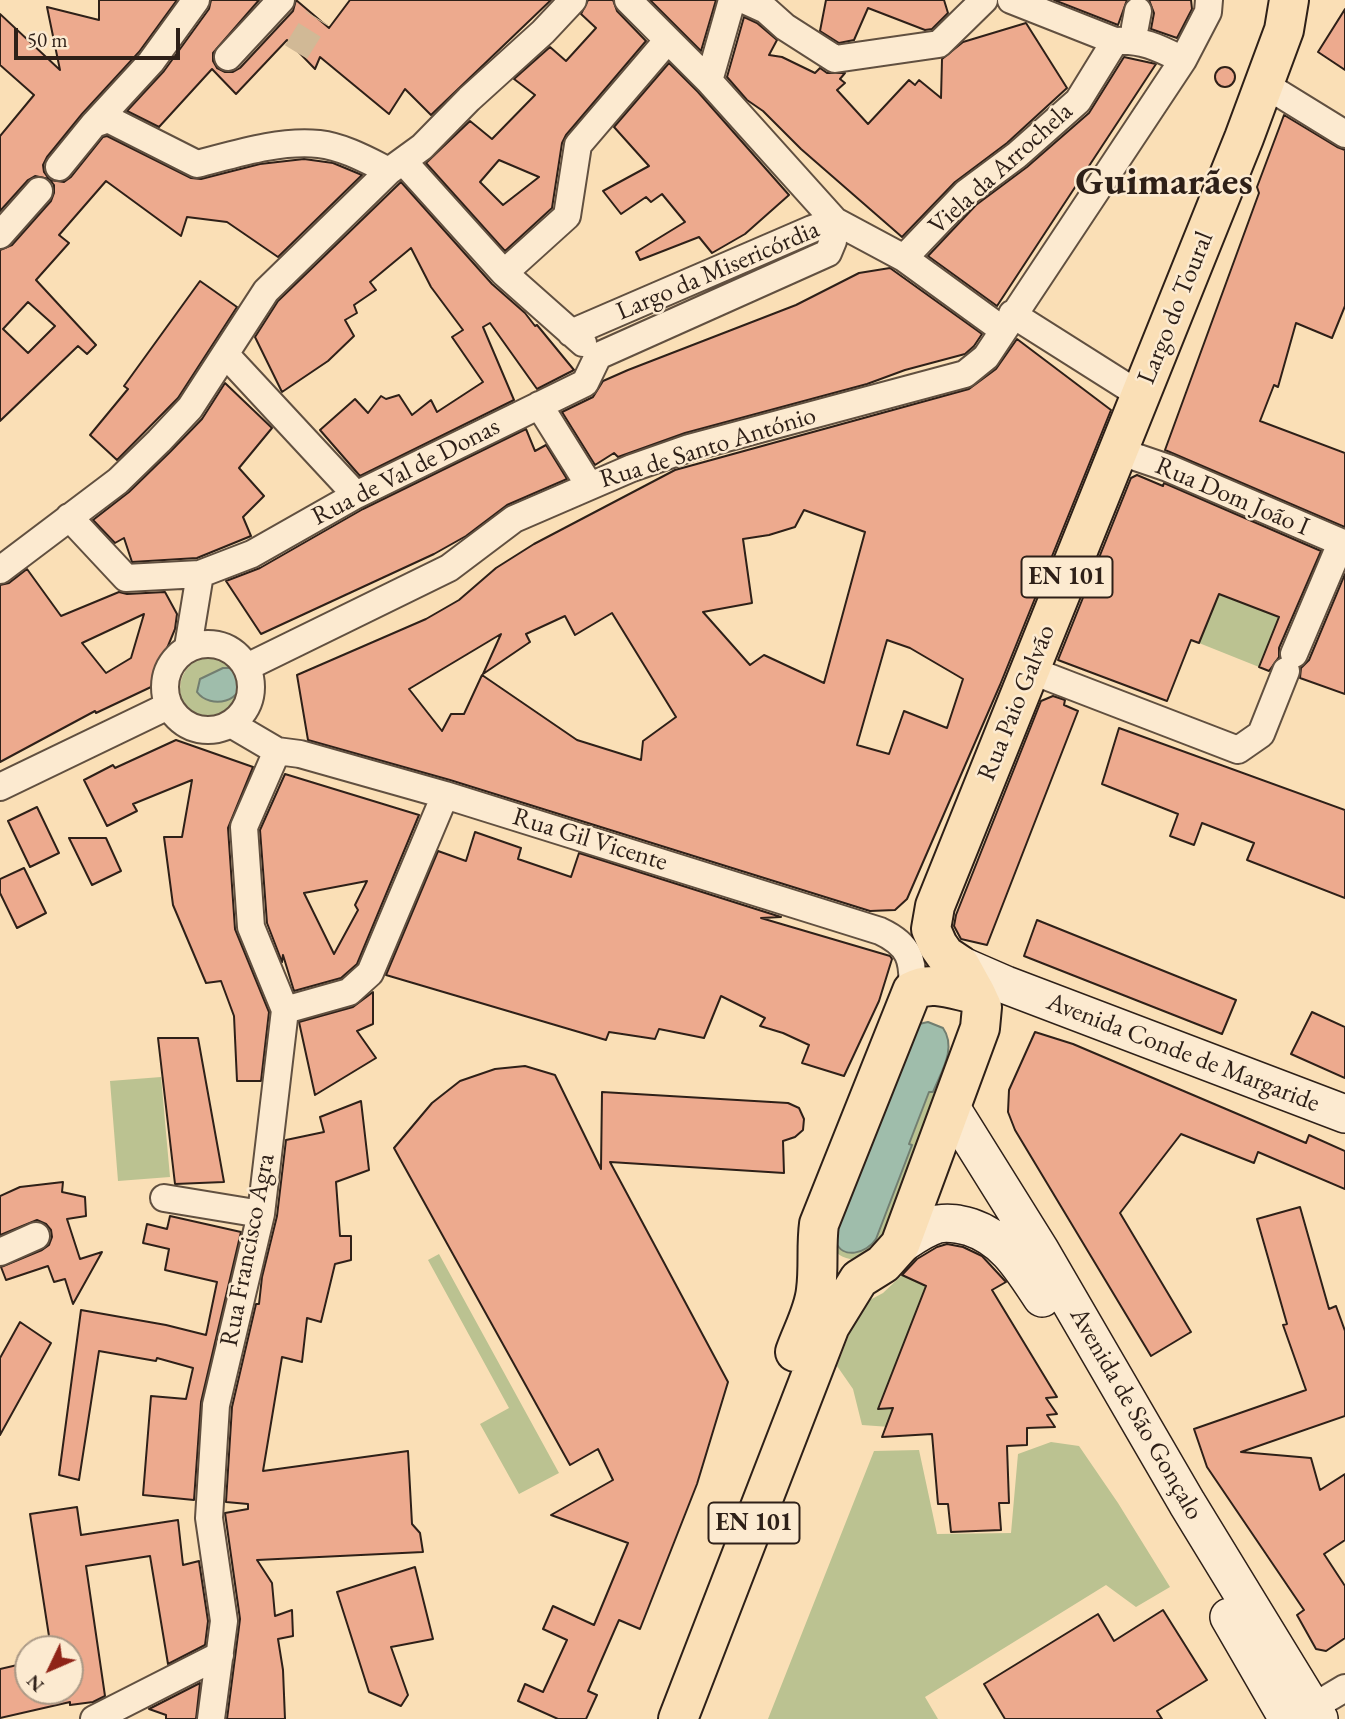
<!DOCTYPE html>
<html>
<head>
<meta charset="utf-8">
<style>
  body { margin:0 }
  #map { position:relative; width:1345px; height:1719px; overflow:hidden; background:#fadfb6; font-family:"EB Garamond",serif }
  canvas { display:block }
  .north { position:absolute; left:14px; top:1635px; width:70px; height:70px; box-sizing:border-box; background:#fcead0; border:2px solid #aa9986; border-radius:50%; rotate:226deg; font-size:19px; font-weight:700; line-height:28px; text-align:center; color:#2e2018 }
  .north::after { content:''; display:block; margin:auto; width:24px; height:32px; background:#8f2418; clip-path:polygon(50% 0,100% 100%,50% 72%,0 100%) }
  .scale { position:absolute; left:14px; top:28px; width:166px; height:32px; box-sizing:border-box; border:4px solid #2e2018; border-top:0; padding-left:9px; font-size:21px; line-height:24px; white-space:nowrap; color:#2e2018; -webkit-text-stroke:5px #fcead0; paint-order:stroke }
</style>
</head>
<body>
<div id="map">
<canvas width="1345" height="1719"></canvas>
<div class="north">N</div>
<div class="scale">50 m</div>
</div>
<script>
const ctx = document.querySelector('canvas').getContext('2d');
ctx.lineJoin = 'round';
function fillPath(path, color) {
  ctx.fillStyle = color;
  ctx.fill(path, 'evenodd');
}
function stroke(path, color, width, dash) {
  ctx.strokeStyle = color;
  ctx.lineWidth = width;
  ctx.lineCap = dash ? 'butt' : 'round';
  ctx.setLineDash(dash || []);
  ctx.stroke(path);
}
function label(font, color, halo, rows, align = 'center') {
  ctx.font = font + ' "EB Garamond",serif';
  ctx.lineWidth = 5;
  ctx.setLineDash([]);
  ctx.textBaseline = 'middle';
  ctx.strokeStyle = halo;
  ctx.fillStyle = color;
  for (const [text, x, y, turn = 0] of rows) {
    ctx.save();
    ctx.translate(x, y);
    ctx.rotate((+turn || 0) * Math.PI / 180);
    ctx.textAlign = isNaN(turn) ? turn : align;
    if (halo) ctx.strokeText(text, 0, 0);
    ctx.fillText(text, 0, 0);
    ctx.restore();
  }
}
fillPath(new Path2D(`
  M 1219,594 L 1279,617 L 1259,667 L 1199,643 Z
  M180 689a33 33 0 1 1 66 0a33 33 0 1 1-66 0Z
  M 947,1057 L 953,1060 L 883,1242 L 860,1260 C 830,1259 832,1245 828,1220 L 871,1247 L 912,1146 L 909,1145 L 930,1091 L 933,1092 Z
  M 161,1077 L 170,1177 L 118,1181 L 110,1081 Z
  M 439,1254 L 559,1473 L 519,1494 L 480,1424 L 509,1408 L 428,1260 Z
  M 902,1275 L 926,1286 L 878,1408 L 893,1408 L 887,1424 L 890,1427 L 862,1425 L 853,1389 L 837,1366 L 857,1314 L 868,1301 L 883,1293 Z
  M 1051,1442 L 1079,1446 L 1118,1503 L 1170,1587 L 1136,1607 L 1106,1585 L 925,1697 L 938,1719 L 768,1719 L 874,1451 L 919,1450 L 937,1534 L 1011,1533 L 1018,1454 Z`), '#bbc291');
const water = new Path2D(`
  M 223,668 L 230,668 L 239,676 C 247,702 210,710 197,692 L 200,679 Z
  M 928,1022 L 943,1028 C 957,1048 941,1072 933,1092 L 929,1092 L 909,1144 L 912,1145 L 876,1239 C 867,1253 842,1261 835,1240 C 834,1236 835,1228 835,1223 L 919,1024 Z`);
fillPath(water, '#9fbdab');
stroke(water, '#727e70', 2);
const building = new Path2D(`
  M 99,0 L 177,0 L 139,52 L 82,114 L 47,157 L 43,165 L 44,172 L 49,179 L 35,176 L 28,180 L 0,211 L 0,136 L 34,95 L 0,65 L 0,14 L 60,70 L 47,7 L 99,20 Z
  M 211,0 L 259,0 L 213,53 L 213,61 L 217,68 L 225,72 L 233,72 L 240,68 L 293,11 L 296,0 L 329,28 L 350,0 L 551,0 L 431,115 L 405,89 L 389,114 L 320,57 L 315,69 L 287,40 L 236,94 L 212,69 L 159,127 L 127,111 L 164,71 L 209,9 Z
  M 588,0 L 613,0 L 617,11 L 646,41 L 566,135 L 562,143 L 552,208 L 505,251 L 426,163 L 470,121 L 492,139 L 535,95 L 514,79 L 550,47 L 566,61 L 596,28 L 581,14 ZM 499,160 L 539,177 L 503,205 L 480,182 Z
  M 650,0 L 716,0 L 701,51 Z
  M 826,0 L 944,0 L 948,13 L 932,29 L 925,30 L 868,8 L 854,40 L 839,43 L 820,31 Z
  M 1054,0 L 1127,0 L 1118,25 Z
  M 1149,0 L 1191,0 L 1192,9 L 1177,38 L 1151,29 L 1154,13 Z
  M 1345,9 L 1345,70 L 1318,52 Z
  M 744,17 L 757,23 L 777,40 L 769,55 L 782,57 L 815,73 L 820,68 L 827,73 L 845,73 L 840,79 L 845,83 L 837,90 L 868,124 L 909,80 L 915,85 L 919,80 L 941,98 L 942,59 L 963,42 L 1026,23 L 1067,88 L 1007,143 L 955,182 L 902,237 L 801,149 L 763,111 L 747,100 L 727,77 Z
  M 1124,57 L 1156,64 L 997,306 L 928,256 L 976,205 L 1027,167 L 1089,113 Z
  M 669,63 L 698,92 L 789,195 L 745,234 L 712,253 L 699,237 L 640,260 L 636,252 L 685,222 L 662,194 L 651,202 L 646,197 L 621,214 L 603,191 L 649,166 L 614,127 Z
  M1215 77a10 10 0 1 1 20 0a10 10 0 1 1-20 0Z
  M 1284,115 L 1337,147 L 1345,150 L 1345,306 L 1332,338 L 1296,323 L 1278,387 L 1274,385 L 1260,421 L 1345,453 L 1345,527 L 1165,450 L 1259,193 L 1257,187 Z
  M 107,136 L 191,178 L 201,179 L 260,164 L 304,159 L 333,163 L 362,175 L 278,257 L 227,222 L 187,217 L 181,236 L 106,181 L 59,235 L 69,243 L 36,280 L 96,345 L 87,354 L 78,346 L 0,421 L 0,250 L 12,245 L 51,201 L 54,193 L 54,185 L 50,180 L 64,182 L 71,177 L 103,137 ZM 28,302 L 55,326 L 28,353 L 3,329 Z
  M 401,182 L 492,284 L 525,313 L 535,326 L 537,325 L 574,370 L 537,389 L 490,323 L 483,327 L 514,400 L 360,476 L 320,430 L 355,399 L 368,413 L 381,396 L 386,399 L 399,395 L 412,415 L 431,400 L 437,412 L 483,382 L 452,337 L 463,330 L 431,287 L 411,248 L 370,282 L 376,290 L 354,305 L 357,313 L 345,320 L 354,336 L 328,361 L 282,392 L 255,337 L 278,301 Z
  M 890,268 L 982,334 L 974,346 L 965,354 L 905,370 L 867,384 L 685,433 L 618,457 L 614,453 L 595,465 L 562,412 L 593,397 L 603,381 L 628,370 L 796,305 L 859,273 Z
  M 200,281 L 237,307 L 178,398 L 117,460 L 90,435 L 128,389 L 124,386 Z
  M 1017,339 L 1111,410 L 1000,685 L 907,899 L 895,910 L 870,911 L 450,780 L 308,740 L 297,675 L 426,619 L 459,600 L 496,568 L 534,544 L 675,470 L 969,389 L 996,369 ZM 804,510 L 865,532 L 824,683 L 764,655 L 750,665 L 703,612 L 752,603 L 743,539 L 769,535 L 795,527 ZM 612,613 L 676,717 L 643,741 L 641,760 L 577,740 L 482,675 L 464,714 L 451,714 L 442,731 L 409,689 L 501,634 L 483,674 L 530,642 L 526,634 L 565,616 L 575,635 ZM 887,640 L 910,648 L 963,679 L 947,728 L 904,711 L 889,754 L 857,745 Z
  M 225,383 L 272,428 L 239,468 L 264,496 L 243,517 L 251,536 L 197,558 L 132,562 L 124,538 L 115,543 L 93,520 L 129,492 L 170,452 L 202,419 Z
  M 526,429 L 535,451 L 546,445 L 567,479 L 507,505 L 466,536 L 434,554 L 261,634 L 226,581 L 260,568 L 363,509 Z
  M 1137,475 L 1163,486 L 1164,483 L 1321,551 L 1279,648 L 1279,657 L 1269,671 L 1259,667 L 1279,617 L 1219,594 L 1199,643 L 1191,640 L 1167,701 L 1058,660 L 1131,478 Z
  M 27,569 L 61,616 L 119,592 L 127,594 L 165,592 L 177,614 L 175,629 L 151,687 L 96,713 L 95,711 L 0,762 L 0,585 L 9,583 ZM 144,614 L 131,658 L 106,673 L 82,643 Z
  M 1345,574 L 1345,694 L 1300,678 L 1301,668 L 1309,660 Z
  M 1053,696 L 1065,700 L 1064,705 L 1078,711 L 987,945 L 961,939 L 954,926 L 956,915 L 1041,701 Z
  M 1119,728 L 1345,810 L 1345,898 L 1247,860 L 1254,843 L 1202,823 L 1194,845 L 1170,836 L 1178,814 L 1102,784 Z
  M 176,740 L 253,767 L 228,828 L 235,929 L 269,1012 L 261,1081 L 237,1081 L 234,1016 L 221,981 L 206,983 L 173,905 L 164,837 L 182,837 L 192,780 L 133,804 L 137,811 L 107,826 L 84,780 L 113,765 L 115,768 Z
  M 285,774 L 419,815 L 357,964 L 341,978 L 294,991 L 283,955 L 282,962 L 267,923 L 260,830 ZM 367,881 L 355,905 L 358,910 L 334,954 L 304,893 Z
  M 37,807 L 59,853 L 30,867 L 8,821 Z
  M 475,832 L 521,848 L 518,859 L 571,877 L 579,853 L 781,917 L 761,918 L 890,956 L 892,959 L 879,1001 L 844,1076 L 802,1063 L 809,1045 L 783,1033 L 760,1026 L 765,1018 L 721,996 L 704,1038 L 659,1029 L 655,1039 L 609,1032 L 606,1040 L 386,975 L 438,851 L 466,861 Z
  M 69,838 L 106,838 L 121,871 L 92,885 Z
  M 24,868 L 46,913 L 17,928 L 0,893 L 0,879 Z
  M 1037,920 L 1236,1000 L 1222,1034 L 1024,956 Z
  M 373,992 L 373,1024 L 357,1031 L 376,1058 L 315,1095 L 299,1022 L 353,1007 Z
  M 1312,1012 L 1345,1027 L 1345,1078 L 1291,1054 Z
  M 1035,1032 L 1073,1044 L 1306,1143 L 1309,1135 L 1345,1151 L 1345,1189 L 1258,1152 L 1254,1163 L 1181,1134 L 1120,1213 L 1191,1332 L 1151,1356 L 1015,1130 L 1008,1112 L 1009,1090 Z
  M 158,1038 L 198,1038 L 224,1182 L 175,1184 Z
  M 525,1066 L 555,1075 L 601,1169 L 602,1092 L 788,1103 L 799,1108 L 804,1119 L 803,1130 L 795,1137 L 783,1141 L 784,1173 L 610,1162 L 728,1382 L 697,1484 L 640,1629 L 619,1620 L 588,1691 L 597,1695 L 586,1719 L 558,1719 L 518,1701 L 525,1684 L 543,1692 L 567,1640 L 543,1629 L 553,1606 L 594,1625 L 628,1543 L 551,1515 L 613,1480 L 598,1449 L 570,1465 L 394,1148 L 432,1103 L 460,1081 L 495,1069 Z
  M 361,1101 L 369,1170 L 336,1182 L 340,1236 L 351,1236 L 351,1260 L 335,1264 L 321,1322 L 307,1318 L 302,1362 L 282,1357 L 263,1471 L 408,1451 L 412,1524 L 420,1533 L 423,1552 L 257,1560 L 272,1583 L 275,1616 L 292,1610 L 293,1636 L 278,1639 L 283,1670 L 285,1719 L 227,1719 L 240,1619 L 225,1513 L 248,1509 L 248,1504 L 226,1502 L 232,1407 L 256,1304 L 259,1304 L 262,1277 L 277,1216 L 286,1140 L 324,1132 L 320,1117 Z
  M 63,1182 L 62,1192 L 85,1197 L 86,1216 L 67,1219 L 80,1259 L 102,1252 L 73,1304 L 65,1279 L 54,1282 L 48,1266 L 6,1280 L 1,1267 L 42,1250 L 49,1245 L 52,1237 L 51,1230 L 46,1224 L 37,1220 L 0,1235 L 0,1196 L 20,1187 Z
  M 1300,1207 L 1329,1309 L 1336,1306 L 1345,1331 L 1345,1416 L 1241,1452 L 1311,1458 L 1320,1490 L 1345,1474 L 1345,1540 L 1324,1554 L 1345,1586 L 1345,1638 L 1326,1651 L 1316,1649 L 1297,1615 L 1304,1610 L 1207,1467 L 1194,1429 L 1306,1390 L 1283,1325 L 1287,1324 L 1257,1219 Z
  M 170,1216 L 241,1232 L 201,1402 L 194,1500 L 143,1495 L 151,1396 L 186,1399 L 193,1368 L 157,1358 L 156,1361 L 99,1351 L 79,1480 L 59,1475 L 81,1310 L 166,1325 L 206,1335 L 217,1282 L 165,1270 L 169,1249 L 143,1243 L 147,1224 L 167,1229 Z
  M 947,1244 L 963,1247 L 982,1256 L 1006,1282 L 992,1290 L 1057,1397 L 1046,1398 L 1057,1414 L 1047,1415 L 1055,1427 L 1027,1428 L 1027,1445 L 1007,1446 L 1009,1503 L 999,1503 L 1001,1530 L 951,1532 L 948,1504 L 938,1504 L 932,1434 L 882,1437 L 893,1408 L 878,1409 L 926,1286 L 902,1275 L 917,1259 L 937,1247 Z
  M 20,1322 L 51,1343 L 0,1435 L 0,1358 Z
  M 77,1507 L 81,1535 L 178,1520 L 183,1565 L 199,1561 L 208,1621 L 205,1645 L 168,1664 L 150,1556 L 86,1566 L 105,1696 L 93,1702 L 70,1705 L 70,1702 L 0,1718 L 0,1669 L 26,1663 L 28,1691 L 70,1691 L 70,1649 L 51,1649 L 30,1514 Z
  M 415,1567 L 433,1639 L 391,1647 L 408,1695 L 401,1706 L 369,1692 L 337,1592 Z
  M 1163,1610 L 1207,1680 L 1157,1711 L 1162,1719 L 1005,1719 L 984,1684 L 1098,1614 L 1114,1641 Z
  M 200,1683 L 196,1719 L 166,1719 L 166,1715 L 149,1709 Z`);
fillPath(building, '#edaa8e');
stroke(building, '#2e2018', 2);
stroke(new Path2D(`
  M 296,52 L 317,18`), '#d1b996', 26, [26, 13]);
const street = new Path2D(`
  M 628,0 L 709,81 L 835,221 L 904,258 L 996,325
  M 744,0 L 766,10 L 785,27 L 835,59 L 939,44 L 984,0
  M 1011,0 L 1115,41 C 1142,39 1159,48 1183,60
  M 1135,27 L 1138,11
  M 228,57 L 281,0
  M 709,81 L 732,0
  M 1264,84 L 1345,134
  M 94,124 L 108,119 L 197,164 C 236,154 278,140 319,144 C 344,147 367,160 389,171
  M 403,161 L 504,273 L 583,343
  M 59,167 L 94,124 L 151,62 L 196,0
  M 0,235 L 39,191
  M 904,258 L 966,193 L 1017,155 L 1078,101 L 1115,41
  M 504,273 L 567,216 L 578,145 L 667,41
  M 1012,314 L 1140,395
  M 571,333 L 812,229 L 835,221
  M 226,355 L 356,495
  M 598,356 L 828,253 L 833,241 L 835,221
  M 539,405 L 584,477
  M 1118,451 L 1168,468 L 1345,544
  M 69,517 L 126,578 L 200,574 L 252,554 L 356,495 L 585,383 L 598,356
  M 0,570 L 118,481 L 159,441 L 190,408 L 266,291 L 389,171 L 422,147 L 469,99 L 543,32 L 573,0
  M165 687a43 43 0 1 1 86 0a43 43 0 1 1-86 0Z
  M 188,647 L 200,574
  M 1294,654 L 1341,543
  M 247,667 L 449,568 L 514,519 L 632,468 L 689,448 L 965,374 L 986,357 L 1183,60 L 1208,12 L 1209,0
  M 1030,670 L 1238,750 L 1261,734 L 1286,671
  M 231,724 L 277,751 L 300,754 L 445,795 L 880,931 C 910,945 914,960 912,991
  M 0,787 L 168,706
  M 285,1010 L 349,992 L 370,973 L 445,795
  M 164,1198 L 261,1214
  M 0,1252 L 36,1236
  M 1298,1716 L 1345,1688
  M 94,1719 L 220,1655
  M 211,1719 L 224,1621 L 209,1518 L 216,1405 L 261,1214 L 285,1010 L 251,927 L 244,827 L 277,751`);
const secondary = new Path2D(`
  M 960,965 L 1006,985 L 1345,1114
  M 952,1109 L 1040,1250 L 1187,1503 L 1319,1719
  M 900,1245 C 912,1237 924,1228 938,1224 C 950,1222 959,1224 970,1227 C 1006,1239 1022,1268 1042,1298
  M 1229,1617 L 1288,1719`);
const primary = new Path2D(`
  M 795,1352 C 802,1332 814,1311 816,1290 C 819,1267 816,1246 819,1224 L 912,991 C 932,980 954,990 976,994
  M 678,1719 L 830,1326 L 859,1279 L 883,1264 L 900,1245 L 980,1028 L 982,1007 L 976,994 L 960,965 L 945,955 L 938,945 L 931,929 L 935,906 L 1244,138 L 1284,30 L 1289,0`);
stroke(street, '#615040', 30);
stroke(secondary, '#2e2018', 40);
stroke(primary, '#2e2018', 42);
stroke(street, '#fcead0', 26);
stroke(secondary, '#fcead0', 37);
stroke(primary, '#fadfb6', 38);
for (const [x, y, w] of [
  [1067,577,91],
  [754,1523,91]
]) {
  const box = new Path2D();
  box.roundRect(x - w / 2, y - 20.5, w, 41, 5);
  ctx.fillStyle = '#fcead0';
  ctx.fill(box);
  stroke(box, '#2e2018', 2);
}
label('bold 24px', '#2e2018', null, [
  ["EN 101",1067,577],
  ["EN 101",754,1523]
]);
label('26px', '#2e2018', '#fcead0', [
  ["Viela da Arrochela",1001,169,-42],
  ["Largo da Misericórdia",718,271,-23],
  ["Largo do Toural",1176,308,-68],
  ["Rua de Santo António",708,448,-17],
  ["Rua de Val de Donas",406,472,-27],
  ["Rua Dom João I",1232,497,23],
  ["Rua Paio Galvão",1017,703,-68],
  ["Rua Gil Vicente",590,840,17],
  ["Avenida Conde de Margaride",1183,1053,21],
  ["Rua Francisco Agra",248,1250,-79],
  ["Avenida de São Gonçalo",1136,1414,60]
]);
label('bold 40px', '#2e2018', '#fcead0', [
  ["Guimarães",1164,183]
]);
</script>
</body>
</html>
